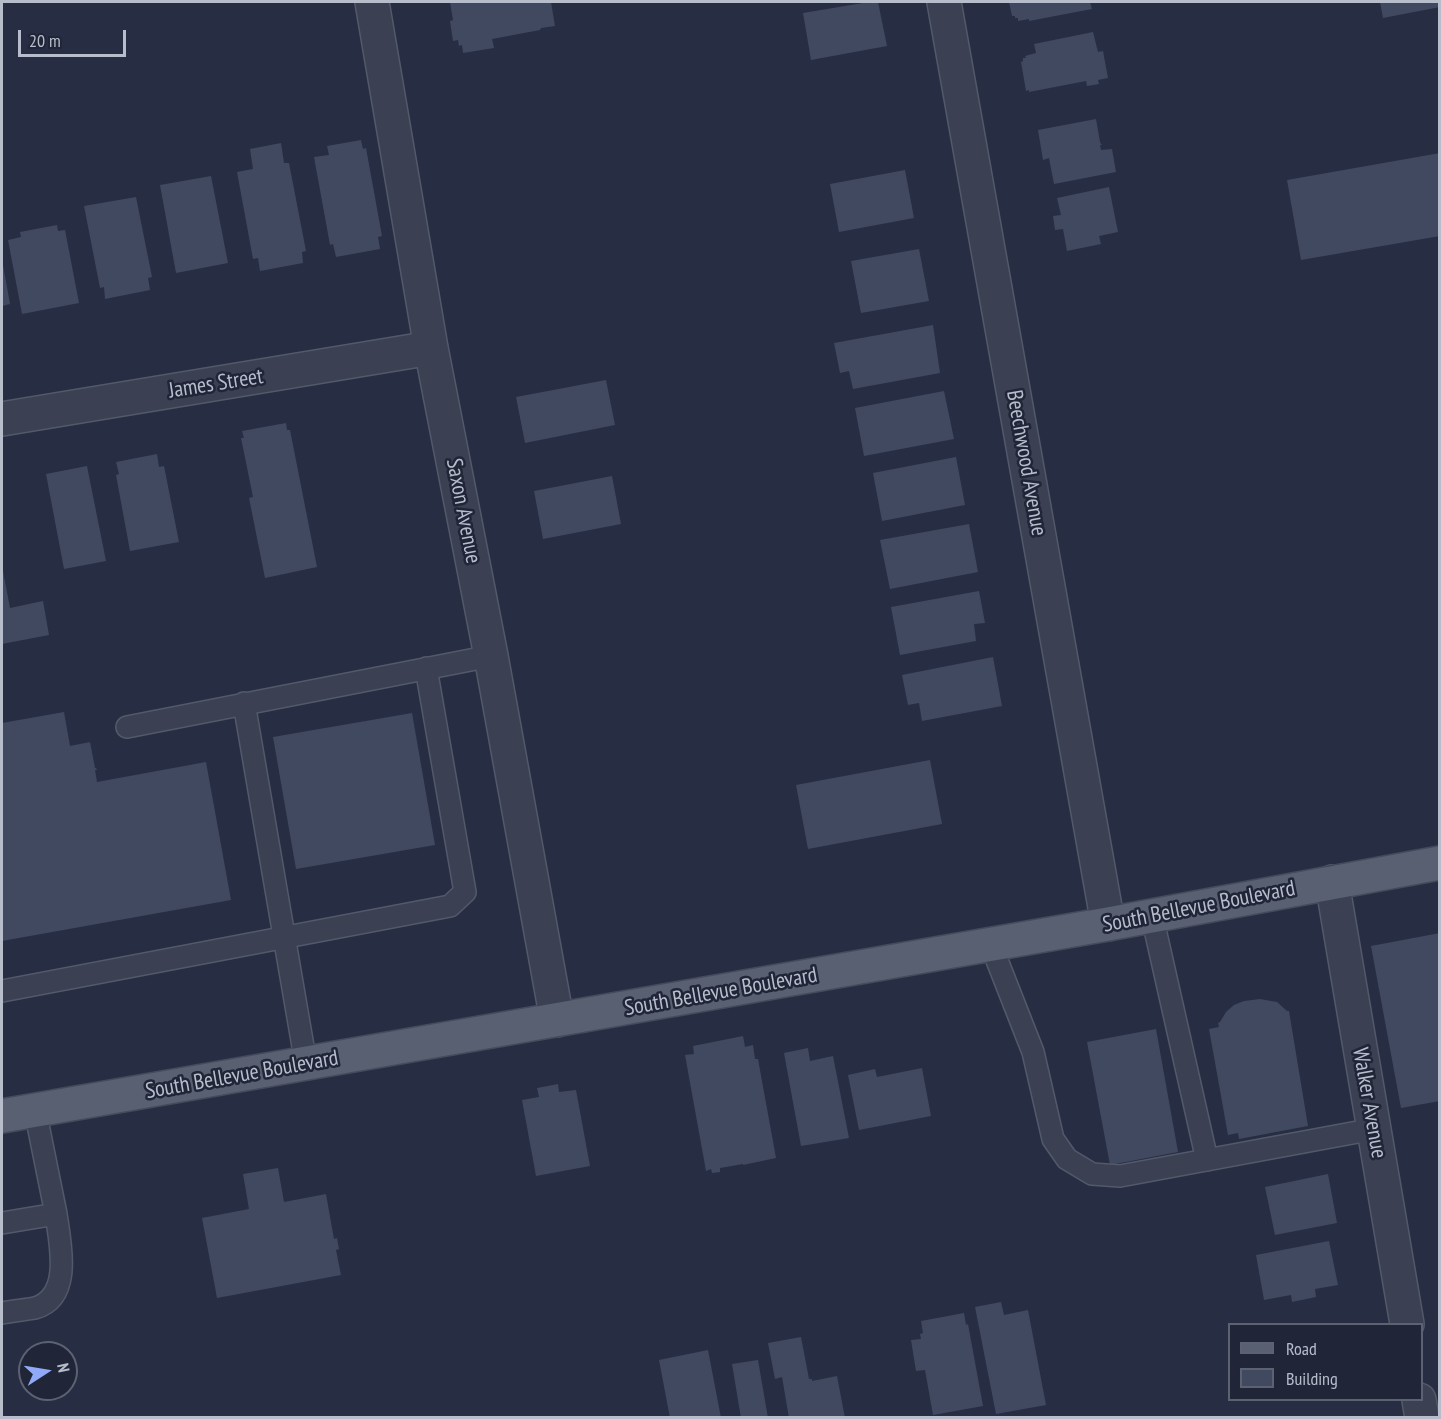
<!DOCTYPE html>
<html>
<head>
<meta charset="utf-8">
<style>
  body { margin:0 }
  #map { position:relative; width:1441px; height:1419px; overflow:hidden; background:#272e43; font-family:"PT Sans Narrow",sans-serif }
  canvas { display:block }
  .frame { position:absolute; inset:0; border:3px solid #b8bdcc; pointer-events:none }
  .legend { position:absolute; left:1228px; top:1323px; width:195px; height:78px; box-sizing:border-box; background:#202638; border:2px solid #5d6273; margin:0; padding:8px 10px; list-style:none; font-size:18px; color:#b8bdcc }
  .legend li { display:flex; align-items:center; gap:12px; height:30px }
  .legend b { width:30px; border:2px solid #5d6273 }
  .north { position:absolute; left:18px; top:1341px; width:60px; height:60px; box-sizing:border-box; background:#202638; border:2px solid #5d6273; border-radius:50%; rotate:78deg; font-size:16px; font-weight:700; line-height:24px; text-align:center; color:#b8bdcc }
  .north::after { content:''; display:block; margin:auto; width:21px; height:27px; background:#90a9f9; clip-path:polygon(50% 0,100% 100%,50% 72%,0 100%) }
  .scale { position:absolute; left:18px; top:30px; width:108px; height:27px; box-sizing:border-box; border:3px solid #b8bdcc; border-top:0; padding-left:8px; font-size:18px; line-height:21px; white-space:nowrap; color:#b8bdcc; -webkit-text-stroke:4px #202638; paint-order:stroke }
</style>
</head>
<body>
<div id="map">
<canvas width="1441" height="1419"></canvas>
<div class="frame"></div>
<ul class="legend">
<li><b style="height:8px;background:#596072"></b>Road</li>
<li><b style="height:16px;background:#414960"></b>Building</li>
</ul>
<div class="north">N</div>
<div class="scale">20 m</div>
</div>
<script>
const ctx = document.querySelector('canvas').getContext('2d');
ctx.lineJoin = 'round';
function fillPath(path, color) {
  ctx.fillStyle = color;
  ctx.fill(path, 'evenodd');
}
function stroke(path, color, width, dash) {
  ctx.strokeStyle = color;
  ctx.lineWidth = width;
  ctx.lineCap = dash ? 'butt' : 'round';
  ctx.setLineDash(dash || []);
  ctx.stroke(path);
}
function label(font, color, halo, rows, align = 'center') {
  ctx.font = font + ' "PT Sans Narrow",sans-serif';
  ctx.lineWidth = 5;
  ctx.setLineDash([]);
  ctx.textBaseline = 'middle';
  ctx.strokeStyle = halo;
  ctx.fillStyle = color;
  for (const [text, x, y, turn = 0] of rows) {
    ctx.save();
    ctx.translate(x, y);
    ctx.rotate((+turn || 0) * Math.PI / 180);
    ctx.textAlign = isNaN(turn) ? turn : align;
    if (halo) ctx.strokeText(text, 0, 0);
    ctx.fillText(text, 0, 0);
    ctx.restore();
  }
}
fillPath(new Path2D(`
  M 450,2 L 551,2 L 555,26 L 541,28 L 540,30 L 492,39 L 494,48 L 463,53 L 462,45 L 459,46 L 458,40 L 453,41 L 450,21 L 453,20 Z
  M 869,2 L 878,2 L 887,46 L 811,60 L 803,13 Z
  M 1009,2 L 1090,2 L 1092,9 L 1029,21 L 1029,19 L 1018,21 L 1018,18 L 1015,18 L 1015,16 L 1012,16 Z
  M 1380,2 L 1440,2 L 1440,7 L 1383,18 Z
  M 1093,32 L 1098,52 L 1103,51 L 1108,78 L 1098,80 L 1099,84 L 1087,86 L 1086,81 L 1029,92 L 1029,90 L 1026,91 L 1021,62 L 1023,61 L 1023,58 L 1026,58 L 1025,56 L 1036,53 L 1034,44 Z
  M 1096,119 L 1100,142 L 1102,145 L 1100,145 L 1101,150 L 1112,149 L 1116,172 L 1054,184 L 1049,158 L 1043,160 L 1038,130 Z
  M 361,140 L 363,149 L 366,148 L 382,236 L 378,237 L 380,249 L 336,257 L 333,244 L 330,245 L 314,157 L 329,155 L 327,146 Z
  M 281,143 L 284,163 L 289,163 L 306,251 L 302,252 L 303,263 L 260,271 L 258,258 L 253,259 L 237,172 L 253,169 L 250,149 Z
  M 1440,153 L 1440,236 L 1301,260 L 1287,180 Z
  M 905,170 L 914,218 L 839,232 L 830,184 Z
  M 211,176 L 228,263 L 176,273 L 160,185 Z
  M 1109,187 L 1118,232 L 1099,236 L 1101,244 L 1067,251 L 1063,229 L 1055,230 L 1053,216 L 1061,215 L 1057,198 Z
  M 136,197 L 152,277 L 148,278 L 150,290 L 105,299 L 104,287 L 100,288 L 84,206 Z
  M 57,225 L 58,231 L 65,230 L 79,303 L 22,314 L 8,240 L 21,237 L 20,232 Z
  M 919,249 L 929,301 L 861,313 L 851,261 Z
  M 2,265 L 3,265 L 10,304 L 2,306 Z
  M 933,325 L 940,373 L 853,389 L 849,371 L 840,373 L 834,343 Z
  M 606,380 L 615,425 L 525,443 L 516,397 Z
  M 944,391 L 954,439 L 864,456 L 855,408 Z
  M 286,423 L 287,430 L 290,430 L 317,567 L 265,578 L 249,498 L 253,497 L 241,438 L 244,438 L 242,431 Z
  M 157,454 L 159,467 L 164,466 L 179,542 L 130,551 L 116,475 L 119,474 L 116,462 Z
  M 956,457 L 965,505 L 882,521 L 873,473 Z
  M 87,466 L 106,561 L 64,569 L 46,474 Z
  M 612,476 L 621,524 L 543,539 L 534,491 Z
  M 969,524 L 978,572 L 890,589 L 880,540 Z
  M 2,571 L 3,571 L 10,608 L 43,601 L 49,635 L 2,644 Z
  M 979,591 L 985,623 L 974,624 L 976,641 L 900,655 L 891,607 Z
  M 993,657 L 1002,706 L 922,721 L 919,703 L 908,705 L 902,675 Z
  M 64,712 L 70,746 L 90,742 L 95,768 L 96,768 L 97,770 L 95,770 L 97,782 L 206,762 L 231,900 L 2,941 L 2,723 Z
  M 412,713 L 435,845 L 296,869 L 273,737 Z
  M 930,760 L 942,824 L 808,849 L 796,785 Z
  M 1440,933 L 1440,1101 L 1401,1108 L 1371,946 Z
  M 1260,999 L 1277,1002 L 1287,1011 L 1289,1011 L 1308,1126 L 1239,1139 L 1238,1133 L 1228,1135 L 1209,1029 L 1219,1027 L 1218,1023 L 1220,1022 L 1226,1012 L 1234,1005 L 1244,1001 Z
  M 1156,1029 L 1178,1152 L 1110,1165 L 1087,1042 Z
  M 743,1036 L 745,1047 L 753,1045 L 755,1059 L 758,1059 L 776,1158 L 743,1165 L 743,1164 L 720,1168 L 720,1172 L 712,1173 L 711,1169 L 706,1171 L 685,1055 L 694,1054 L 693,1046 Z
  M 808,1048 L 810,1061 L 833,1056 L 849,1138 L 801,1146 L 784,1053 Z
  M 922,1068 L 931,1116 L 859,1130 L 848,1075 L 875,1069 L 877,1077 Z
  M 558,1084 L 559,1092 L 576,1090 L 590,1166 L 536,1176 L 522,1100 L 539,1097 L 537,1088 Z
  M 278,1168 L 284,1202 L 326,1194 L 334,1239 L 337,1238 L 339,1249 L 336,1250 L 341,1275 L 217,1298 L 202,1218 L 249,1209 L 243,1174 Z
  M 1328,1174 L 1337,1223 L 1275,1235 L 1265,1187 Z
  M 1329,1241 L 1338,1285 L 1315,1289 L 1316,1297 L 1292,1302 L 1291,1295 L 1264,1300 L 1256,1255 Z
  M 1001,1302 L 1004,1315 L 1028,1310 L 1046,1405 L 996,1414 L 975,1307 Z
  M 964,1313 L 966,1325 L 968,1324 L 983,1406 L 933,1415 L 925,1370 L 916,1371 L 911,1340 L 921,1339 L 920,1334 L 923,1333 L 921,1321 Z
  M 801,1337 L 809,1379 L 812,1379 L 812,1381 L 837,1376 L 845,1418 L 789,1418 L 782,1377 L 775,1379 L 768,1343 Z
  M 708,1350 L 721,1418 L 670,1418 L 659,1360 Z
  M 758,1360 L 768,1418 L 741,1418 L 732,1364 Z`), '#414960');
const lane = new Path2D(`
  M 244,703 L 306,1064
  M 127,727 L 491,656
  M 1152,916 L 1207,1160
  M 991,945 L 1033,1052 L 1053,1139 L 1067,1159 L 1092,1174 L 1120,1176 L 1374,1129
  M 2,991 L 450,906 L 465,892 L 426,668
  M 2,1223 L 56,1214 L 35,1110
  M 2,1313 C 12,1311 24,1310 35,1308 C 73,1297 60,1243 56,1214`);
const street = new Path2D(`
  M 372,2 L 431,348 L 491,656 L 557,1020
  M 944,2 L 1108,924
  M 2,419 L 431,348
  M 1332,882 L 1407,1324
  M 1419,1400 L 1422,1418`);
const primary = new Path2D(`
  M 2,1116 L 1108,924 L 1440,863`);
stroke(lane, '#53596a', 24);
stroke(street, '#53596a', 36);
stroke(primary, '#454a5c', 36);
stroke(lane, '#3b4152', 21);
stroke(street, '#3b4152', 33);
stroke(primary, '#596072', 33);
label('22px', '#b8bdcc', '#202638', [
  ["James Street",216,384,-9],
  ["Beechwood Avenue",1026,463,80],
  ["Saxon Avenue",463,511,79],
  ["South Bellevue Boulevard",1199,907,-11],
  ["South Bellevue Boulevard",721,992,-10],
  ["South Bellevue Boulevard",242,1075,-10],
  ["Walker Avenue",1369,1103,80]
]);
</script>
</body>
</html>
